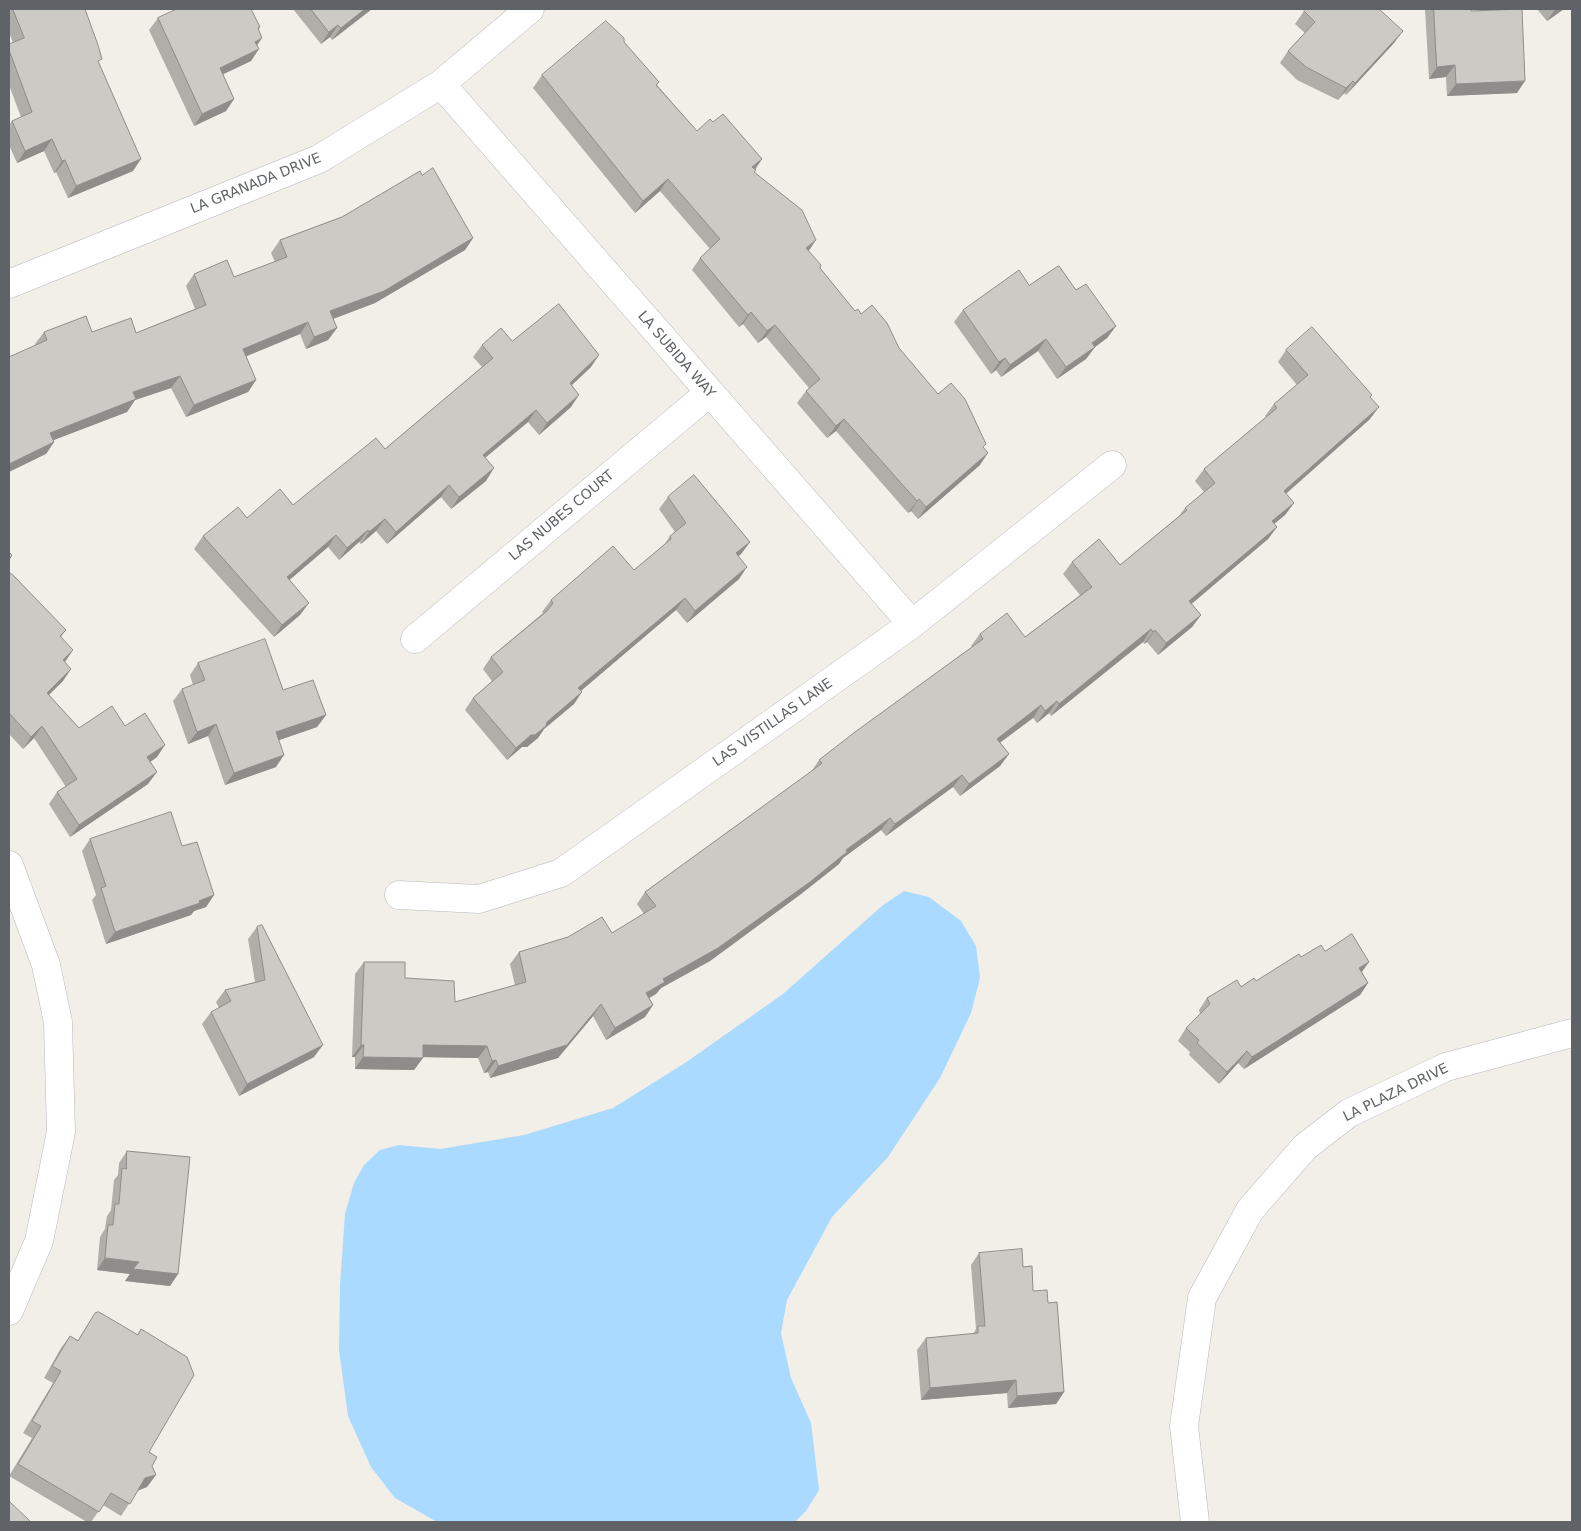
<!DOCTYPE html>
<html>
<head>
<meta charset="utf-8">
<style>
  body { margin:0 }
  #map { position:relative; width:1581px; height:1531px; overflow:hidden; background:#f1efe8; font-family:"DejaVu Sans",sans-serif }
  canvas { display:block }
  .frame { position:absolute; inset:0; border:10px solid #5f6368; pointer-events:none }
</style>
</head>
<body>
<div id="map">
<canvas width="1581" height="1531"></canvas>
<div class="frame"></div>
</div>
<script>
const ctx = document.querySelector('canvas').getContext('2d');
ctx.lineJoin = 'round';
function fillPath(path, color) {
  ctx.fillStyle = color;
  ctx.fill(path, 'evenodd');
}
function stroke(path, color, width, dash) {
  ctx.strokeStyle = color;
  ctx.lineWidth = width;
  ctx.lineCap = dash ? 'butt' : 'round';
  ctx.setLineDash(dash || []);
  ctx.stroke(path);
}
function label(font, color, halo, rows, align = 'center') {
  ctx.font = font + ' "DejaVu Sans",sans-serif';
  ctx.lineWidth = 5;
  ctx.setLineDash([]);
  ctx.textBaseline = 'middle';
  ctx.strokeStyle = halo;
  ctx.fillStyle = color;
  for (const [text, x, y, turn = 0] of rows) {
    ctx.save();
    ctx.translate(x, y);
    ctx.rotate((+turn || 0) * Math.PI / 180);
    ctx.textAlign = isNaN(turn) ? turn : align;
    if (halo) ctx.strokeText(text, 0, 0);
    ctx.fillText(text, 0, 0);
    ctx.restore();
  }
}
fillPath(new Path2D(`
  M 904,891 L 929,897 L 961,921 L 976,946 L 980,978 L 971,1013 L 940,1078 L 888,1157 L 832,1217 L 787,1300 L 781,1333 L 791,1378 L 811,1423 L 819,1490 L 806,1511 L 795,1522 L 437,1522 L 395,1498 L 371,1467 L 348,1416 L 339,1350 L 340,1285 L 345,1214 L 354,1183 L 364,1165 L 380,1150 L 399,1145 L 440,1149 L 524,1135 L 613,1108 L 685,1063 L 783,994 L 883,905 Z`), '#aadaff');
const minor = new Path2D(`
  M 441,84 L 912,624
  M 9,284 L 319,159 L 441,84 L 530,9
  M 415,639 L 709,393
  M 399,895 L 479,899 L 561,873 L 912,624 L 1112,465
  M 1195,1522 L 1184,1426 L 1202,1298 L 1250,1210 L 1305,1147 L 1349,1113 L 1446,1067 L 1572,1033`);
const tertiary = new Path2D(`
  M 9,865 L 46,965 L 58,1022 L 61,1132 L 39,1241 L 9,1311`);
stroke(minor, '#b5b8bc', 29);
stroke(tertiary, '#b5b8bc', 29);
stroke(minor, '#fff', 28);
stroke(tertiary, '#fff', 28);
fillPath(new Path2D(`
  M 9,9 L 85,9 L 99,64 L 133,171 L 68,198 L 56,172 L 54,173 L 44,151 L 17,163 L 9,145 L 9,125 L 12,121 L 21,117 L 9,85 L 9,44 L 13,43 L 9,32 Z
  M 293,9 L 372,9 L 332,40 L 330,37 L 321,44 Z
  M 1425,9 L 1471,9 L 1471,11 L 1517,93 L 1447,96 L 1446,77 L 1429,79 Z
  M 1537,9 L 1564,9 L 1547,21 Z
  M 1304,11 L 1394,43 L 1346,95 L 1344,93 L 1338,100 L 1297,80 L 1280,63 L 1288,51 L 1305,33 L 1295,24 Z
  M 158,18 L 260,27 L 258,30 L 257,45 L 251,61 L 223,74 L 234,99 L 226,111 L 194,126 L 149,30 Z
  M 624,42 L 659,82 L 657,85 L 697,131 L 713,122 L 762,159 L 755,169 L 756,170 L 754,173 L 820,268 L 855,311 L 861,314 L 899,348 L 938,394 L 986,444 L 983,447 L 980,465 L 918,519 L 911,511 L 908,513 L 836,431 L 827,438 L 797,403 L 806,391 L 809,388 L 766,337 L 758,343 L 743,324 L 739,327 L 692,270 L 700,258 L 710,249 L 660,191 L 635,213 L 533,88 L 542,75 Z
  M 422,175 L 473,238 L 465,250 L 375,303 L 333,319 L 337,328 L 328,340 L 306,349 L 300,334 L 246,356 L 256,380 L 248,392 L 186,417 L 171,388 L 135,400 L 127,412 L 53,440 L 54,442 L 46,454 L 35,344 L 44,332 L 136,333 L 195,309 L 186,286 L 194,274 L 234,277 L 275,262 L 271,253 L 280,240 L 342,217 Z
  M 1029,285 L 1076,290 L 1116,326 L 1107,338 L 1095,347 L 1086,359 L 1057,379 L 1038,351 L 1001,377 L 996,370 L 991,374 L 954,322 L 963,310 Z
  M 512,341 L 591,367 L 571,386 L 571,407 L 539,435 L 528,422 L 485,458 L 486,481 L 451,509 L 441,497 L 387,544 L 376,531 L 361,544 L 359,542 L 339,560 L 328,547 L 289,580 L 300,615 L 274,637 L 194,549 L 203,536 L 247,518 L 293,505 L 385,449 L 482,367 L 473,357 L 482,345 Z
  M 1286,350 L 1372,395 L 1370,397 L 1370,419 L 1286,494 L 1294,503 L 1285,515 L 1274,524 L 1277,527 L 1268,539 L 1191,603 L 1201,615 L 1192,627 L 1158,655 L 1147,642 L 1144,644 L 1143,642 L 1051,716 L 1049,713 L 1037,723 L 1033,718 L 1000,742 L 1009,754 L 1000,766 L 960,796 L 953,787 L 886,836 L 881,830 L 843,858 L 839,864 L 801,894 L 710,961 L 661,988 L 656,994 L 649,998 L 653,1005 L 645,1017 L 606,1040 L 593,1016 L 558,1058 L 490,1078 L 488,1072 L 484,1073 L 478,1058 L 423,1057 L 414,1070 L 355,1069 L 355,1057 L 352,1057 L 355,974 L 364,962 L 405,978 L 455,1002 L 515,985 L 510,964 L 519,952 L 612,933 L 644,914 L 637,904 L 645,892 L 811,772 L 819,760 L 972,647 L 971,646 L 980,634 L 1025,637 L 1080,595 L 1063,574 L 1072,562 L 1120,565 L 1179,516 L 1185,508 L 1204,492 L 1195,481 L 1204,469 L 1266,417 L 1265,416 L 1274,404 L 1297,385 L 1278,362 Z
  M 668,497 L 750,542 L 741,554 L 738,556 L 739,579 L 687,623 L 676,610 L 581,691 L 574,704 L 544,729 L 538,738 L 527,747 L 522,747 L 507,760 L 465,710 L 473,698 L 492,681 L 483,669 L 491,657 L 543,613 L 542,612 L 551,600 L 634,570 L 664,545 L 670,536 L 675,532 L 659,509 Z
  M 9,572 L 66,630 L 61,637 L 65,662 L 63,681 L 49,695 L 79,728 L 125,726 L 157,757 L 150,762 L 148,784 L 70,837 L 49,804 L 57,792 L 66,787 L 34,738 L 23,749 L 9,734 Z
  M 198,663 L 283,690 L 326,715 L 317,727 L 279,740 L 276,767 L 225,785 L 208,736 L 188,744 L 173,701 L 182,689 L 193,685 L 190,675 Z
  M 90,839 L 182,846 L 214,895 L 206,907 L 194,911 L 191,915 L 106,944 L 92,900 L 96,895 L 82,851 Z
  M 257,927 L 314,1057 L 239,1096 L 202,1024 L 211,1012 L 219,1008 L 216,1002 L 225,990 L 255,982 L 248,939 Z
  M 1325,951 L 1369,962 L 1362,972 L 1368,983 L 1360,995 L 1244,1069 L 1238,1063 L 1219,1084 L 1189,1055 L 1190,1052 L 1178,1041 L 1186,1028 L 1200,1014 L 1199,1010 L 1207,998 L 1256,981 L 1301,957 Z
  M 127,1151 L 178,1274 L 170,1286 L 125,1281 L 130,1274 L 97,1270 L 100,1237 L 105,1229 L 107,1216 L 111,1210 L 114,1180 L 118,1175 L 119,1163 Z
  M 979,1253 L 1023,1267 L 1033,1291 L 1048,1303 L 1064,1392 L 1056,1404 L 1008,1408 L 1007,1393 L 921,1400 L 917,1350 L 926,1338 L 973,1334 L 976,1329 L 971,1265 Z
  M 95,1313 L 137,1335 L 141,1329 L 149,1452 L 152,1466 L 147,1487 L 138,1490 L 121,1516 L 103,1505 L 91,1522 L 87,1522 L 9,1476 L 32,1438 L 23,1433 L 53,1383 L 44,1378 L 61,1348 L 70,1336 L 78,1340 Z`), '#afaea9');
fillPath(new Path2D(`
  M 365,9 L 372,9 L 332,40 L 341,28 Z
  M 1555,9 L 1564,9 L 1547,21 Z
  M 338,25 L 330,37 L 321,44 L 329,32 Z
  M 1403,31 L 1394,43 L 1346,95 L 1355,83 Z
  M 262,38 L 254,50 L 255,42 Z
  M 259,49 L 251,61 L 211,80 L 220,68 Z
  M 1455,65 L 1446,77 L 1429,79 L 1437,67 Z
  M 1353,81 L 1344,93 L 1338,100 L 1346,88 Z
  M 1525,81 L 1517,93 L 1447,96 L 1456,84 Z
  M 234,99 L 226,111 L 194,126 L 202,114 Z
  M 52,139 L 44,151 L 17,163 L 25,151 Z
  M 141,159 L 133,171 L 68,198 L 76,186 Z
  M 762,159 L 754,171 L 752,167 Z
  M 65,160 L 56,172 L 54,173 L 62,161 Z
  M 668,179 L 660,191 L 635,213 L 643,201 Z
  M 473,238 L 465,250 L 375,303 L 322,323 L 330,311 Z
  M 816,240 L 808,252 L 806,248 Z
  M 751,312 L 743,324 L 739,327 L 748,315 Z
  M 308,322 L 300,334 L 235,361 L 243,349 Z
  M 775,325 L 766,337 L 758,343 L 767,331 Z
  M 1116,326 L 1107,338 L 1095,347 L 1086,359 L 1057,379 L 1066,367 L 1092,343 Z
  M 337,328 L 328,340 L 306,349 L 314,337 Z
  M 1046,339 L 1038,351 L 1001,377 L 1010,365 Z
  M 599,355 L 591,367 L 561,395 L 570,383 Z
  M 1005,358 L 996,370 L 991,374 L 999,362 Z
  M 180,376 L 171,388 L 135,400 L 127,412 L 41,445 L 50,433 L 133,392 Z
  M 256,380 L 248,392 L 186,417 L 194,405 Z
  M 579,395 L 571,407 L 539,435 L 547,423 Z
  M 1379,407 L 1370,419 L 1275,503 L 1284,491 Z
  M 536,410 L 528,422 L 474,467 L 483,455 Z
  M 844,419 L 836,431 L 827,438 L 836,426 Z
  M 54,442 L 46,454 L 9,472 L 9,464 Z
  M 988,453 L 980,465 L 918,519 L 926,507 Z
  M 494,468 L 486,481 L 451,509 L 459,497 Z
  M 449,485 L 441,497 L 387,544 L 396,532 Z
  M 919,499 L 911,511 L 908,513 L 917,501 Z
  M 1294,503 L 1285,515 L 1263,533 L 1272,521 Z
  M 385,519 L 376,531 L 361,544 L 369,532 Z
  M 1277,527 L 1268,539 L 1181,613 L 1189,601 Z
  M 368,530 L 359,542 L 339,560 L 347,548 Z
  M 336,535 L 328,547 L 279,589 L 287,577 Z
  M 750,542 L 741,554 L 727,565 L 736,553 Z
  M 747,567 L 739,579 L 687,623 L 695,611 Z
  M 685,598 L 676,610 L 570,700 L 578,688 Z
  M 309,603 L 300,615 L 274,637 L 282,625 Z
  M 1201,615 L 1192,627 L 1158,655 L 1166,643 Z
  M 1151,629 L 1143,642 L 1051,716 L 1059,704 Z
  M 1155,630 L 1147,642 L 1144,644 L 1153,632 Z
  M 73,650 L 65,662 L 63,660 Z
  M 71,669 L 63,681 L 38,705 L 47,693 Z
  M 582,692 L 574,704 L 544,729 L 538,738 L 527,747 L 522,747 L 507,760 L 516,748 Z
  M 1057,701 L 1049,713 L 1037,723 L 1045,711 Z
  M 1041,705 L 1033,718 L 989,751 L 997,739 Z
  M 326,715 L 317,727 L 268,744 L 276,732 Z
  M 216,724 L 208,736 L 188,744 L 197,732 Z
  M 42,726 L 34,738 L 23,749 L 31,737 Z
  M 165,745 L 157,757 L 139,770 L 147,757 Z
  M 1009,754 L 1000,766 L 960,796 L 969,784 Z
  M 284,755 L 276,767 L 225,785 L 234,773 Z
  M 157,772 L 148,784 L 70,837 L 79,825 Z
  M 962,775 L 953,787 L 886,836 L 895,824 Z
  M 890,818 L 881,830 L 843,858 L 839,864 L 801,894 L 710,961 L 661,988 L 656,994 L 637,1005 L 646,993 L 663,979 L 846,850 Z
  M 214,895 L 206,907 L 194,911 L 191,915 L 106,944 L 115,932 Z
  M 1369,962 L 1360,974 L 1359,968 Z
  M 1368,983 L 1360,995 L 1244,1069 L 1252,1057 Z
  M 601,1004 L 593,1016 L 558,1058 L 490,1078 L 498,1066 Z
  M 653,1005 L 645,1017 L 606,1040 L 615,1028 Z
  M 323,1045 L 314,1057 L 239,1096 L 247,1084 Z
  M 361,1045 L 364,1045 L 355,1057 L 352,1057 Z
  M 423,1045 L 487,1046 L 478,1058 L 415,1057 Z
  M 1247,1051 L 1238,1063 L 1219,1084 L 1227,1072 Z
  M 363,1057 L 423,1058 L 414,1070 L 355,1069 Z
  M 496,1060 L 488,1072 L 484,1073 L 492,1061 Z
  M 105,1258 L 139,1262 L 178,1274 L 170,1286 L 125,1281 L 130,1274 L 97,1270 Z
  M 1016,1380 L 1007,1393 L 921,1400 L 930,1388 Z
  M 1064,1392 L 1056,1404 L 1008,1408 L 1017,1396 Z
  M 156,1475 L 147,1487 L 137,1491 L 145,1478 Z`), '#8f8d8a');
const building = new Path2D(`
  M 13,9 L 85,9 L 98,45 L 102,59 L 98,61 L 141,159 L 76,186 L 65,160 L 62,161 L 52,139 L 25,151 L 12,121 L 32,112 L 9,50 L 9,44 L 24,38 Z
  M 177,9 L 251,9 L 260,27 L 258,28 L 262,38 L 255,42 L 259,49 L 220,68 L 234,99 L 202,114 L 158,18 Z
  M 311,9 L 365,9 L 341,28 L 338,25 L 329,32 Z
  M 1306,9 L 1379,9 L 1403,31 L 1355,83 L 1353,81 L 1346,88 L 1306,67 L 1288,51 L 1315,22 L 1304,11 Z
  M 1434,9 L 1471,9 L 1471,11 L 1522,9 L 1525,81 L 1456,84 L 1455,65 L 1437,67 Z
  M 606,21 L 624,38 L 624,42 L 659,82 L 656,85 L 697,131 L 710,119 L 713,122 L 723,114 L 762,159 L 752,167 L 756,170 L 754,172 L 802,210 L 816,240 L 806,248 L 821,265 L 820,268 L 855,311 L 858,309 L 861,314 L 872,305 L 887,323 L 899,348 L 938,394 L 951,383 L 965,399 L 986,444 L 983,447 L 988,453 L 926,507 L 919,499 L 917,501 L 844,419 L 836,426 L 806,391 L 820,379 L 775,325 L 767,331 L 751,312 L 748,315 L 700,258 L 720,239 L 668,179 L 643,201 L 542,75 Z
  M 433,168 L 473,238 L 384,291 L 330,311 L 337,328 L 314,337 L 308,322 L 243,349 L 256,380 L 194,405 L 180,376 L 133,392 L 136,399 L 50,433 L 54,442 L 9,464 L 9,357 L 47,340 L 44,332 L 86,316 L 92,332 L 131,318 L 136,333 L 206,305 L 194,274 L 227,260 L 234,277 L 287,257 L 280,240 L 342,217 L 420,171 L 422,175 Z
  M 1059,266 L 1076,290 L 1086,284 L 1116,326 L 1092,343 L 1095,347 L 1066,367 L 1046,339 L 1010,365 L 1005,358 L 999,362 L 963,310 L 1019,270 L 1029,285 Z
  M 559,304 L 599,355 L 570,383 L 579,395 L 547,423 L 536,410 L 483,455 L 494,468 L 459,497 L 449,485 L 396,532 L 385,519 L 369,532 L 368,530 L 347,548 L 336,535 L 287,577 L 309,603 L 282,625 L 203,536 L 238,507 L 247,518 L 280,489 L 293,505 L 376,438 L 385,449 L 493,358 L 482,345 L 501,328 L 512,341 Z
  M 1312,327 L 1372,395 L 1370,397 L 1379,407 L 1284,491 L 1294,503 L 1272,521 L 1277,527 L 1189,601 L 1201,615 L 1166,643 L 1155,630 L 1153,632 L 1151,629 L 1059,704 L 1057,701 L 1045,711 L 1041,705 L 997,739 L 1009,754 L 969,784 L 962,775 L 895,824 L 890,818 L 846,850 L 847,852 L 810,882 L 718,948 L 663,979 L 665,982 L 646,993 L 653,1005 L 615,1028 L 601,1004 L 567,1045 L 498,1066 L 496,1060 L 492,1061 L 487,1046 L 423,1045 L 423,1058 L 363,1057 L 364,1045 L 361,1045 L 364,962 L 405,962 L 405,978 L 454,981 L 455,1002 L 526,982 L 519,952 L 568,937 L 602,917 L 612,933 L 656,906 L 645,892 L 813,770 L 822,763 L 819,760 L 855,732 L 983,639 L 980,634 L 1007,613 L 1025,637 L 1092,587 L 1072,562 L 1099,539 L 1120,565 L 1187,510 L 1185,508 L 1215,483 L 1204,469 L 1277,408 L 1274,404 L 1308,375 L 1286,350 Z
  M 694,475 L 750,542 L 736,553 L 747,567 L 695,611 L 685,598 L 578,688 L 582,692 L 547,722 L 546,726 L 535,735 L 531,735 L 516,748 L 473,698 L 503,672 L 491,657 L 547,611 L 553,603 L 551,600 L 613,546 L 634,570 L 671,539 L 670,536 L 686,523 L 668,497 Z
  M 9,552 L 12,555 L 9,560 Z
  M 9,572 L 14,576 L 66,630 L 60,636 L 73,650 L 63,660 L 71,669 L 47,693 L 79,728 L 112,706 L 125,726 L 145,713 L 165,745 L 147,757 L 157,772 L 79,825 L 57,792 L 77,779 L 42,726 L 31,737 L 9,713 Z
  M 265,639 L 283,690 L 313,680 L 326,715 L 276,732 L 284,755 L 234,773 L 216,724 L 197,732 L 182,689 L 205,680 L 198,663 Z
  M 171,812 L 182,846 L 197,842 L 214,895 L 199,901 L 200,903 L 115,932 L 101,888 L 106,886 L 90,839 Z
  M 262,925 L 323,1045 L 247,1084 L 211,1012 L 231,1001 L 225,990 L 265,980 L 257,927 Z
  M 1352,934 L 1369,962 L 1359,968 L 1368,983 L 1252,1057 L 1247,1051 L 1227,1072 L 1197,1043 L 1199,1040 L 1186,1028 L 1210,1004 L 1207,998 L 1237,980 L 1241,987 L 1254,978 L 1256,981 L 1299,954 L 1301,957 L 1321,945 L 1325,951 Z
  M 127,1151 L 190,1157 L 178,1274 L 133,1269 L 139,1262 L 105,1258 L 108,1225 L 113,1225 L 115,1204 L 119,1204 L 122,1168 L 126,1169 Z
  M 1022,1249 L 1023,1267 L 1032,1266 L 1033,1291 L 1047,1290 L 1048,1303 L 1057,1302 L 1064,1392 L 1017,1396 L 1016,1380 L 930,1388 L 926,1338 L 978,1333 L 978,1326 L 985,1326 L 979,1253 Z
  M 99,1312 L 138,1335 L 141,1329 L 187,1357 L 194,1375 L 149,1452 L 157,1457 L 152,1466 L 156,1475 L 145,1478 L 130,1504 L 111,1493 L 99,1512 L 18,1464 L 41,1426 L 32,1421 L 61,1371 L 52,1366 L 70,1336 L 78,1341 L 95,1313 Z
  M 9,1501 L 31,1522 L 9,1522 Z`);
fillPath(building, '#cccac5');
stroke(building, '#8f8d8a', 1);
label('14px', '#5f6368', '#fff', [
  ["LA GRANADA DRIVE",256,184,-22],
  ["LA SUBIDA WAY",676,355,49],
  ["LAS NUBES COURT",562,516,-40],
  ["LAS VISTILLAS LANE",773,723,-35],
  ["LA PLAZA DRIVE",1396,1093,-26]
]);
</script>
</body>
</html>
